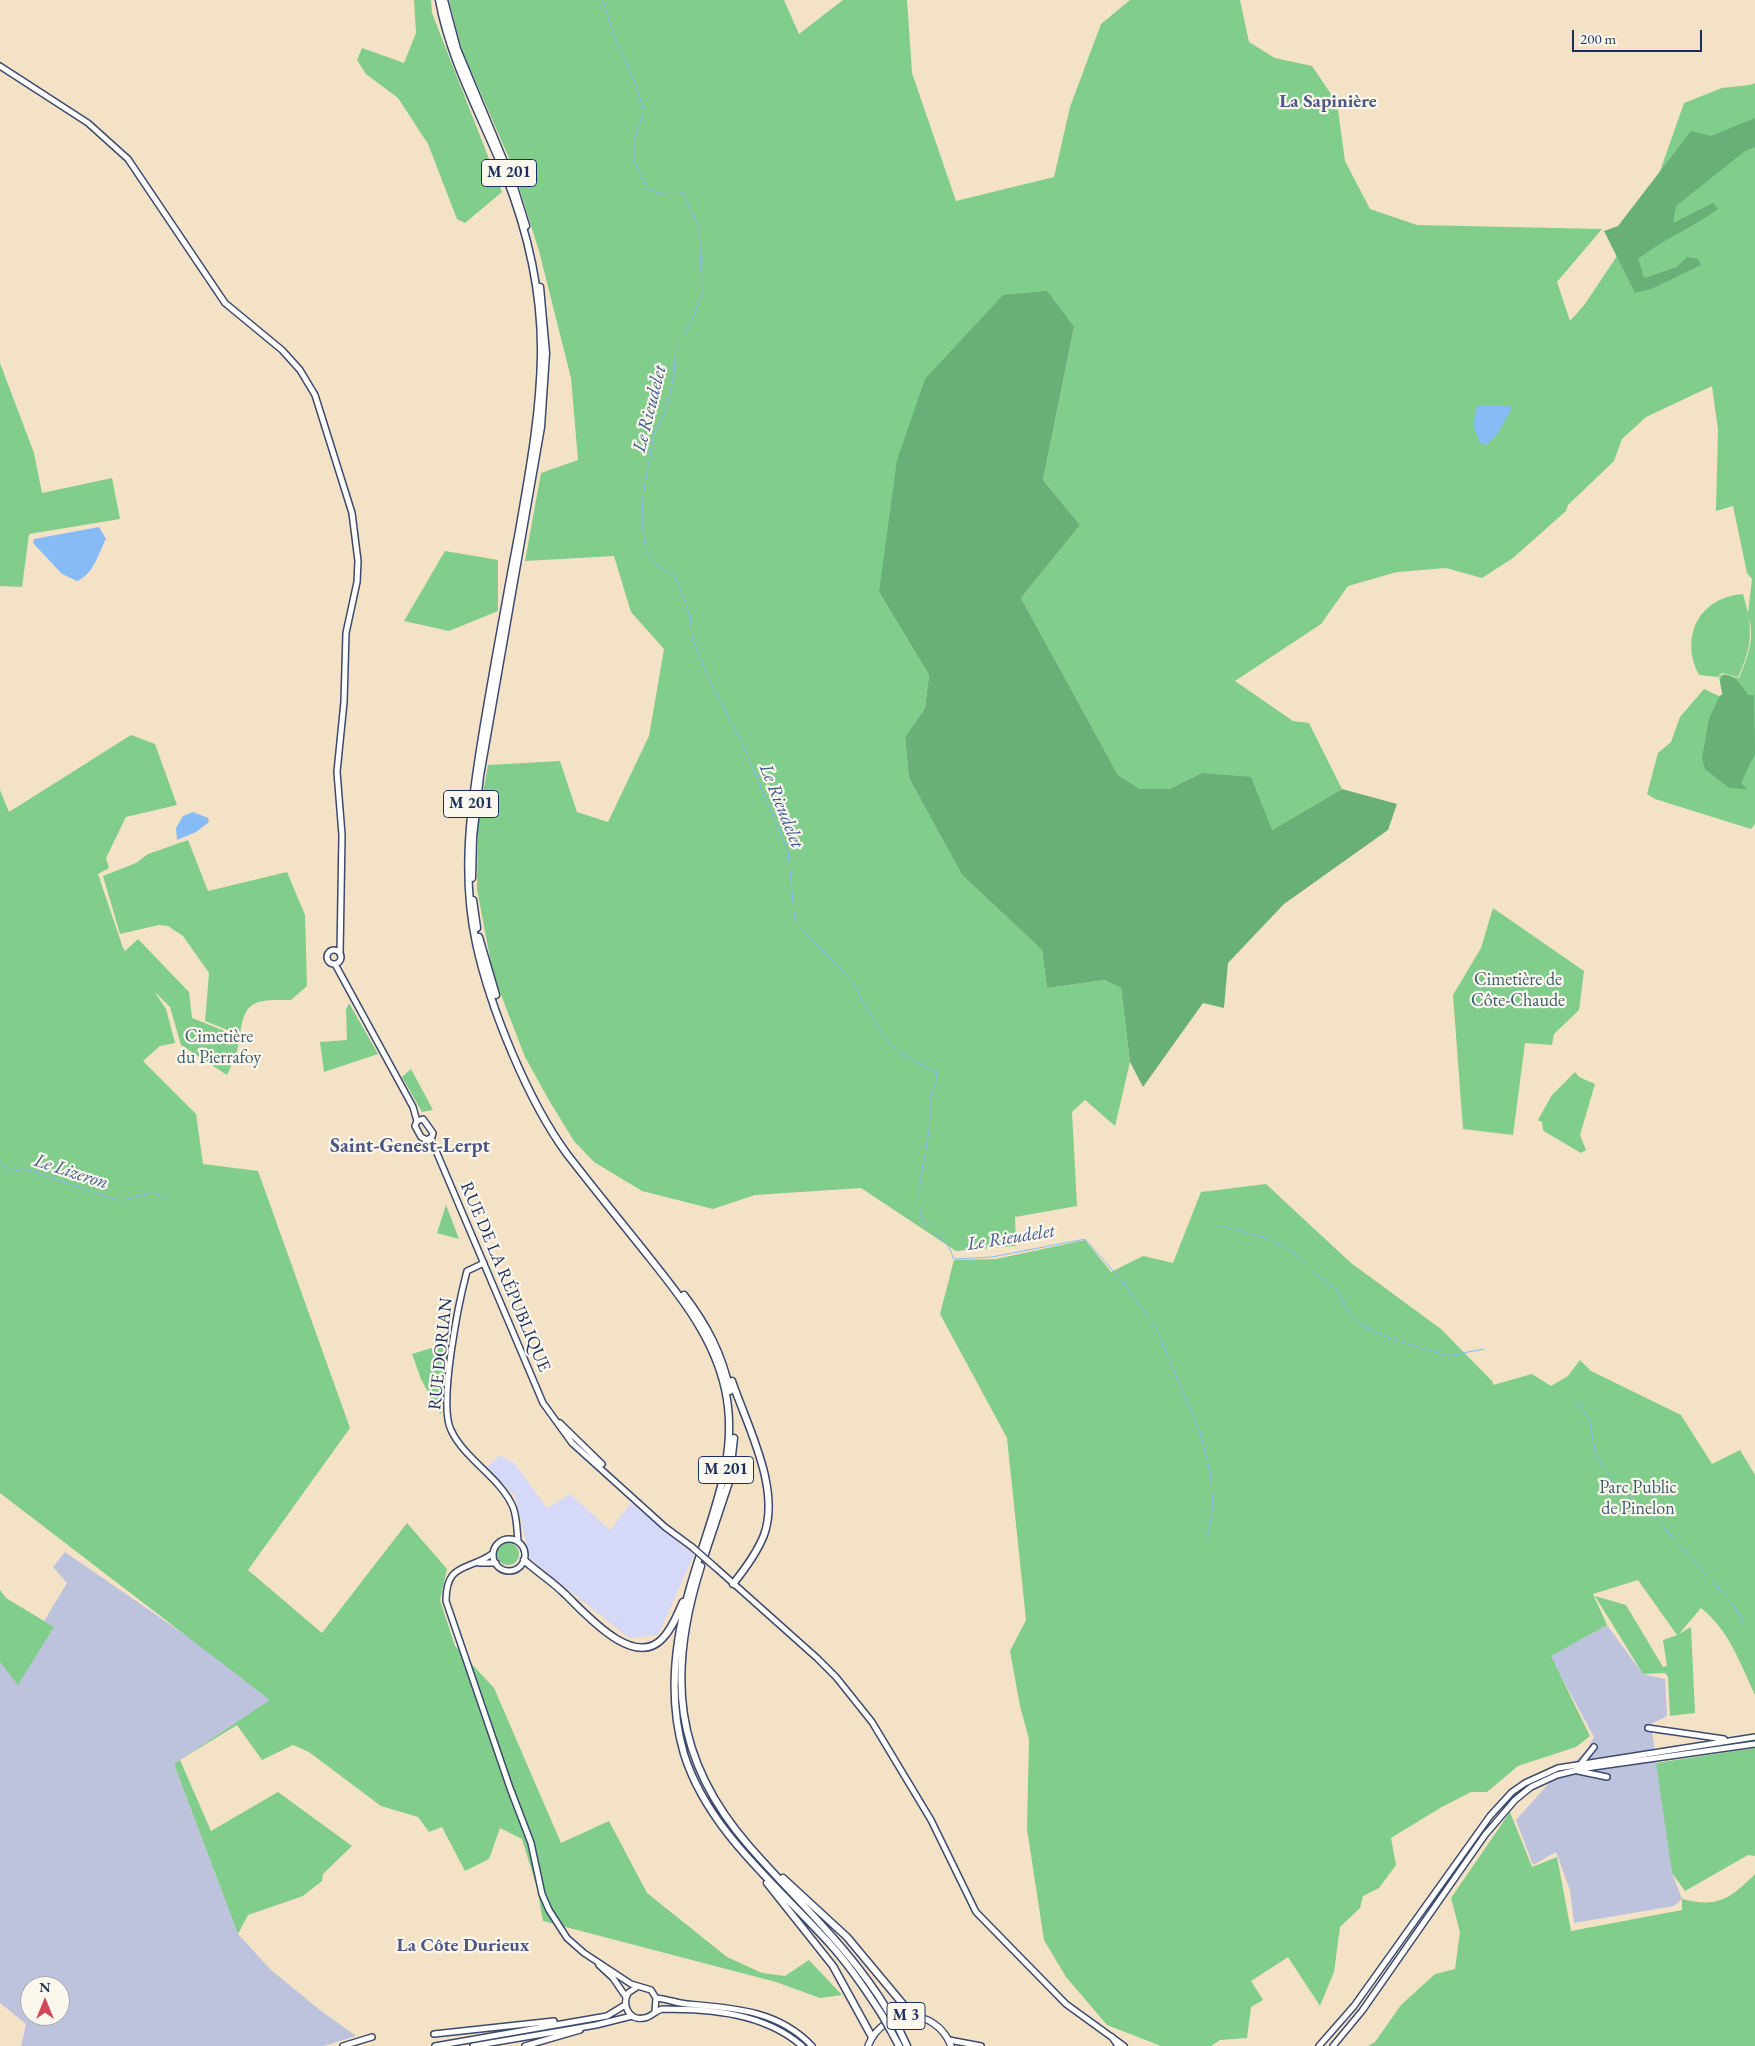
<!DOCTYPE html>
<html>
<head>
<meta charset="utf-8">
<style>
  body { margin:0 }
  #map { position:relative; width:1755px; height:2046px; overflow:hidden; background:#f4e2c7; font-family:"EB Garamond",serif }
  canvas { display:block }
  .north { position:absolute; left:20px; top:1976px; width:50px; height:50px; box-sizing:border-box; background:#fbf7ec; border:1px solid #a1a7b3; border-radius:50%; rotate:0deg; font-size:14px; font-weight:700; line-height:20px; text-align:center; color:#1b2f5e }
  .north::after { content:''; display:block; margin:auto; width:18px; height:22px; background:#d1495b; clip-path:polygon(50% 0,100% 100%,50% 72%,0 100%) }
  .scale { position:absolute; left:1572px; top:30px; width:130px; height:22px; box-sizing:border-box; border:2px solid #1b2f5e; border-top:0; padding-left:6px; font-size:15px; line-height:18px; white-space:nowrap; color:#1b2f5e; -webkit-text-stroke:4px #fbf7ec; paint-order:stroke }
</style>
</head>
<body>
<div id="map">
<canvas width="1755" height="2046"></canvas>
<div class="north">N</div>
<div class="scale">200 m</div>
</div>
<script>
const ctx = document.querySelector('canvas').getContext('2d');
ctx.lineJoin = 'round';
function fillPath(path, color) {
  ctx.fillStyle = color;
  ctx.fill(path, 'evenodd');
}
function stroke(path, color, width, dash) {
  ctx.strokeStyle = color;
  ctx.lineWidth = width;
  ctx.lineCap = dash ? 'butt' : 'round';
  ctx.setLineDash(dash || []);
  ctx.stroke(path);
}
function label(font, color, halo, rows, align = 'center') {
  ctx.font = font + ' "EB Garamond",serif';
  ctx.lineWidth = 4.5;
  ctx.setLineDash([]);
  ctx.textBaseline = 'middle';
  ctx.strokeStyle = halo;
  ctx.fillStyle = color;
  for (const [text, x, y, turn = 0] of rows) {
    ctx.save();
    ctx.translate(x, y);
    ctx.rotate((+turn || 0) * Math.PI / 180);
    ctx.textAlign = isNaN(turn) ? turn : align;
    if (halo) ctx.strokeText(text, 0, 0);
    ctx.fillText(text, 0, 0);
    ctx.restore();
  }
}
fillPath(new Path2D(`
  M 500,1455 L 515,1464 L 547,1508 L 570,1494 L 610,1530 L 631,1503 L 694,1555 L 658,1635 L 629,1638 L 530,1559 L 515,1496 L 487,1467 Z`), '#d6d8f8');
fillPath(new Path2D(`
  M 65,1552 L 197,1643 L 271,1700 L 174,1764 L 238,1934 L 271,1970 L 320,2010 L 356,2036 L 324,2046 L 21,2046 L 26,2024 L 0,2003 L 0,1662 L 18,1684 L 54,1627 L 44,1621 L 67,1583 L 53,1567 ZM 30,1986 L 60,1986 L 60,2016 L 30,2016 Z
  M 1607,1625 L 1643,1674 L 1665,1679 L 1667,1716 L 1651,1724 L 1672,1873 L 1682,1899 L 1674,1906 L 1574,1923 L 1570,1890 L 1556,1852 L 1533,1865 L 1516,1820 L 1551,1781 L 1585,1753 L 1594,1737 L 1550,1656 Z`), '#bec3dd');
fillPath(new Path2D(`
  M 414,0 L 431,0 L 432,13 L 502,192 L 465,223 L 457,219 L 428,144 L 398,98 L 366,74 L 357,60 L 362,48 L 404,63 L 416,33 Z
  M 449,0 L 784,0 L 799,34 L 843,0 L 907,0 L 912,73 L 956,201 L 1054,177 L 1070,107 L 1101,24 L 1130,0 L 1240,0 L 1249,42 L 1275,58 L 1312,66 L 1337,103 L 1345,161 L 1370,209 L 1417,225 L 1602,229 L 1557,282 L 1570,321 L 1585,304 L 1645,214 L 1684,103 L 1722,88 L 1750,85 L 1755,83 L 1755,824 L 1751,829 L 1655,799 L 1647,794 L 1658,753 L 1671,742 L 1680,717 L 1704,689 L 1719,696 L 1722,694 L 1719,677 L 1723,674 L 1739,678 C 1747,659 1755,639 1749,618 C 1752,640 1748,656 1738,677 L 1722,673 L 1718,677 L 1699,675 C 1679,636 1700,597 1743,594 L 1748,613 L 1752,579 L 1747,573 L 1733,506 L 1716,511 L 1718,430 L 1712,386 L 1646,417 L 1622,439 L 1614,461 L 1568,505 L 1566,511 L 1513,558 L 1482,578 L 1446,568 L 1397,572 L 1348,586 L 1321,624 L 1235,681 L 1293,721 L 1309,723 L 1342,789 L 1272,830 L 1202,773 L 1169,789 L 1140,789 L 1118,775 L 1021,598 L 1080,525 L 1043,480 L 1074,327 L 879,592 L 929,675 L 925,708 L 905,737 L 909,778 L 962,875 L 1042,950 L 1047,988 L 1104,980 L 1121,988 L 1130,1062 L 1115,1126 L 1085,1100 L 1072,1112 L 1077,1206 L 1015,1217 L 1016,1246 L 956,1251 L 861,1188 L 755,1195 L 713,1209 L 642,1191 L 594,1162 L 574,1141 L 550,1102 L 525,1057 L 493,974 L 477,889 L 478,821 L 488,765 L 560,761 L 577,812 L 608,822 L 649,736 L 664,649 L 631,612 L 614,556 L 525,561 L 541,473 L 578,460 L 571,378 L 539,251 L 512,165 L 462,50 ZM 1479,406 L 1509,406 L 1487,445 Z
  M 0,363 L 34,453 L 42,493 L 112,478 L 120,519 L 29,534 L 22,587 L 0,586 Z
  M 445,551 L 498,560 L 498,611 L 449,631 L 404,621 Z
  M 131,735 L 155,744 L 177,805 L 126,817 L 106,858 L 109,868 L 98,874 L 123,948 L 125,951 L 138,939 L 189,992 L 192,1018 L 240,1037 L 236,1055 L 227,1075 L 181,1045 L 170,1007 L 154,991 L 166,1009 L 175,1043 L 160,1046 L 143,1061 L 196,1114 L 203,1164 L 258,1171 L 350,1428 L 248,1570 L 322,1633 L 407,1523 L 447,1569 L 440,1600 L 455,1646 L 494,1688 L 561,1843 L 609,1821 L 647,1893 L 727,1957 L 762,1973 L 785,1976 L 809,1960 L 842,1995 L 820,1998 L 776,1982 L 543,1921 L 537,1888 L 522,1839 L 500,1828 L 489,1859 L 465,1871 L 442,1827 L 429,1832 L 418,1817 L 381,1806 L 309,1752 L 293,1745 L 262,1760 L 237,1725 L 180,1760 L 211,1831 L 278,1792 L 352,1846 L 323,1874 L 322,1881 L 303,1896 L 248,1915 L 238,1934 L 174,1764 L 270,1700 L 0,1493 L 0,790 L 9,812 Z
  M 188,840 L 208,891 L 287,872 L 305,915 L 307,986 L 291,1000 C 258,1000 244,998 240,1035 L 205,1021 L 209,973 L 183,936 L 168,926 L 159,925 L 120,934 L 103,876 L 136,863 L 148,854 Z
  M 1493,908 L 1584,971 L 1579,1010 L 1554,1034 L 1552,1045 L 1525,1043 L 1513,1135 L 1463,1129 L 1453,995 L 1481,948 Z
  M 349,1003 L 378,1054 L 324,1072 L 320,1042 L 347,1040 L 346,1010 Z
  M 411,1069 L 433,1110 L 422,1112 L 402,1077 Z
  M 1575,1072 L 1579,1077 L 1595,1084 L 1580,1135 L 1586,1150 L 1581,1153 L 1547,1133 L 1543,1130 L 1542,1122 L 1538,1120 L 1552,1095 Z
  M 1266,1184 L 1351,1263 L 1441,1329 L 1493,1382 L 1493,1385 L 1532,1374 L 1551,1386 L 1568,1376 L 1580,1360 L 1591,1371 L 1681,1415 L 1712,1464 L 1740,1450 L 1755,1475 L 1755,1695 C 1740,1663 1729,1630 1701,1608 L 1679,1634 L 1691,1627 L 1695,1713 L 1670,1716 L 1668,1677 L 1665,1673 L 1643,1674 L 1595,1596 L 1626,1605 L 1663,1667 L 1667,1666 L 1663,1640 L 1677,1635 L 1638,1580 L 1593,1594 L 1607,1625 L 1551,1656 L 1590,1736 L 1576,1747 L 1518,1766 L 1487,1792 L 1471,1792 L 1440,1808 L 1391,1838 L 1396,1865 L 1379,1888 L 1363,1896 L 1360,1908 L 1340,1927 L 1334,1972 L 1320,2006 L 1288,1957 L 1251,1981 L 1263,2000 L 1251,2007 L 1247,2038 L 1220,2040 L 1211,2046 L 1161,2046 L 1107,2025 L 1066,1977 L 1044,1940 L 1027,1829 L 1029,1739 L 1020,1706 L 1010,1651 L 1026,1620 L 1007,1438 L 940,1314 L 954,1260 L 996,1259 L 1085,1240 L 1111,1272 L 1143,1256 L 1173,1263 L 1201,1192 Z
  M 446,1205 L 459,1239 L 437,1233 Z
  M 441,1345 L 448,1357 L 442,1412 L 440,1414 L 421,1379 L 412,1354 Z
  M497 1554a11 11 0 1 1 22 0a11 11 0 1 1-22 0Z
  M 0,1590 L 6,1598 L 54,1627 L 18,1685 L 0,1662 Z
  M 1755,1748 L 1755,1856 L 1748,1855 L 1685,1891 L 1672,1873 L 1656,1763 Z
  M 1510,1812 L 1532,1867 L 1557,1857 L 1571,1931 L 1682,1910 L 1682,1899 C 1718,1908 1730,1899 1755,1874 L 1755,2046 L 1368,2046 L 1375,2042 L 1401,2005 L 1435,1974 L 1455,1969 L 1460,1932 L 1451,1898 Z`), '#81cd8b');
fillPath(new Path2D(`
  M 1755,118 L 1755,147 L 1745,151 L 1676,206 L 1673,223 L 1713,203 L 1718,209 C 1692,228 1663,239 1638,259 L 1644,278 L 1677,267 L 1687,257 L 1698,259 L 1701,265 L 1651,289 L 1635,293 L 1604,231 L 1618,226 L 1691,131 L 1711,136 Z
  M 1047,291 L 1074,327 L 1043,480 L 1080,525 L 1021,598 L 1118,775 L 1140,789 L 1169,789 L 1202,773 L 1251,777 L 1272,830 L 1342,789 L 1397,804 L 1388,830 L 1284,904 L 1228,963 L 1224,1008 L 1203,1003 L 1143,1087 L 1130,1062 L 1121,988 L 1104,980 L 1047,988 L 1042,950 L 962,875 L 909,778 L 905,737 L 925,708 L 929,675 L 879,592 L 897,460 L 925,379 L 1003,295 Z
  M 1723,675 C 1735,674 1742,686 1748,695 L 1754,695 L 1755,754 L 1741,783 L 1747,789 L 1729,788 L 1705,769 L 1702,758 L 1709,719 L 1719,697 L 1723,695 L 1720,680 Z`), '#68b077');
fillPath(new Path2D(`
  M 1478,406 L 1509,406 L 1512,408 L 1498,433 L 1487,445 L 1480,443 L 1474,428 L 1475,409 Z
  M 99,527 L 106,539 C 98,554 94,574 77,581 L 62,574 L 33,543 L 34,539 Z
  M 193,812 L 208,818 L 209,822 L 196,832 L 177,840 L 176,828 L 183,816 Z`), '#86bbf5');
stroke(new Path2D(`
  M 603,0 L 616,42 L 634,80 L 644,111 L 634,140 L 634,160 L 647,188 L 661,194 L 683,193 L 699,228 L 702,293 L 689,328 L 676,340 L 674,376 L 666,410 L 653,437 L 643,496 L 642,523 L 646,552 L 659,567 L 675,576 L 679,586 L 690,616 L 692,637 L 707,676 L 742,743 L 788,851 L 795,922 L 853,982 L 862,1001 L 890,1045 L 905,1056 L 936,1072 C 938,1083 932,1090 930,1101 C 929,1106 931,1112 930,1117 C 929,1149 916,1180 920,1212 C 923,1232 950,1238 953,1258 L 956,1259 L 992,1257 L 1085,1239 L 1126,1286 L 1155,1326 L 1200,1433 L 1210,1471 L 1213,1506 L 1207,1540
  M 0,1161 L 9,1172 L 25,1169 L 114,1199 L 123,1200 L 153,1193 L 169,1198
  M 1221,1226 L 1263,1237 L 1294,1252 L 1313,1272 L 1337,1290 L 1347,1309 L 1358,1323 L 1385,1337 L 1448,1356 L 1484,1349
  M 1578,1402 L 1589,1420 L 1596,1455 L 1614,1483 L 1653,1515 L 1735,1607 L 1744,1623`), '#86bbf5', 1);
const secondary = new Path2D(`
  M 0,66 L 88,123 L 128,159 L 225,303 L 282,350 L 300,370 L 315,395 L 352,513 L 358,561 L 357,582 L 346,633 L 344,702 L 337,772 L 342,835 L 340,954
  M327 957a7 7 0 1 1 14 0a7 7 0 1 1-14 0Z
  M 335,964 L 413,1107 L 417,1121
  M 423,1119 L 433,1133 L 432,1137 L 427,1140 L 421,1137 L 415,1126 L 417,1121 Z
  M 431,1139 L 543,1403 L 572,1443 L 665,1527 L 692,1547
  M 484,1263 L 467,1271 C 459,1301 438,1404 451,1430 C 465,1460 500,1477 513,1507 C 517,1517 517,1531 518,1541
  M 560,1423 L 602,1464
  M493 1555a16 16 0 1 1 32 0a16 16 0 1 1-32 0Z
  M 492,1554 C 468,1571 446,1562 446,1601 L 510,1788 L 531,1843 L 542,1894 L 549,1910 L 567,1938 L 584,1953 L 631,1984 L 651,1990 L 656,1998 L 655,2011
  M 479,1563 L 496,1563
  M 715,1567 L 817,1658 L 836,1677 L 872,1722 L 931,1820 L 976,1912 L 1066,2004 L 1124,2046
  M 1648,1728 L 1724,1739
  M 1582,1762 L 1594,1747
  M 1578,1771 L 1607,1777
  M 599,1965 L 613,1978 L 626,1997
  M 637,1987 L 628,1993 C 622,2004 628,2021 644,2018 C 651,2017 655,2011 662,2009 C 711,2009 764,2013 802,2046
  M 656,1998 C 667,1999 676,2003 687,2004 C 733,2008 778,2010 812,2046
  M 434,2034 L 554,2021
  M 1112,2037 L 1118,2046
  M 949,2040 L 981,2046
  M 343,2046 L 372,2037
  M 435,2046 L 607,2016 L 625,2005
  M 473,2046 L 596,2025 L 632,2016
  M 525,2046 L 580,2030
  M 1319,2046 L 1354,2006 L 1490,1816 L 1512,1792 L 1525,1783 L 1558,1768 L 1755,1737
  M 1333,2046 L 1362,2011 L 1485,1835 L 1515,1800 L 1531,1787 L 1557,1775 L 1586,1768 L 1755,1744`);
const primary = new Path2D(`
  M 868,2046 C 883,2007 936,2006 951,2046`);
const highway = new Path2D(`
  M 439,0 C 450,61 482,117 505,174 C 528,232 542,294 541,356 C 540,415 529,473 519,531 C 507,595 495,660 484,725 C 472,798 460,869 476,943 C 490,1008 528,1101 567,1154 C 594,1189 622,1223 649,1257 C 681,1297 714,1338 725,1389 C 741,1460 707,1524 689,1591 C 674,1644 668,1700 684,1754 C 708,1831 778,1886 830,1944 C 850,1966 866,1990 882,2015
  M 444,0 L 457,49 L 512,181 L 526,226
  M 472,878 L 473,837 L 480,776 L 541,427 L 546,353 L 540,287
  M 473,900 L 477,928
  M 479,937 L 496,995
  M 684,1295 C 707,1325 722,1354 730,1391
  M 732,1381 C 747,1426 781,1488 764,1535 C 757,1553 745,1569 733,1584
  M 704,1557 L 729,1482 L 734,1438
  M 524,1560 C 537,1572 552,1581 565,1594 C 585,1613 633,1669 662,1639 C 672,1629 677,1615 683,1602
  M 701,1566 C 667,1673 673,1759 749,1846 C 797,1901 851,1949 888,2011
  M 783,1878 L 847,1937 L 912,2015
  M 767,1883 L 833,1966 L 872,2037
  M 898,2027 L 907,2046
  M 891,2031 L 899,2046`);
stroke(secondary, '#3c4a6e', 8);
stroke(primary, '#3c4a6e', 8);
stroke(highway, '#3c4a6e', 9);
stroke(secondary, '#fff', 5);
stroke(primary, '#fff', 5.5);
stroke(highway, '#fff', 6);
const secondaryBridge = new Path2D(`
  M 692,1547 L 715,1567`);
const highwayBridge = new Path2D(`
  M 888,2011 L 898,2027
  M 882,2015 L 891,2031`);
stroke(secondaryBridge, '#3c4a6e', 8, []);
stroke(highwayBridge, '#3c4a6e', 9, []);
stroke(secondaryBridge, '#fff', 5);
stroke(highwayBridge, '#fff', 6);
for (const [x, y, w] of [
  [509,173,55],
  [471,804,55],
  [726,1470,55],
  [906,2016,38]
]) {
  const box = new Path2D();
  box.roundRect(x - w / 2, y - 13.5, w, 27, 4);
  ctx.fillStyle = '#fbf7ec';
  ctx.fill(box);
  stroke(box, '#1b2f5e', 1);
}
label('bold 16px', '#1b2f5e', null, [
  ["M 201",509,173],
  ["M 201",471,804],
  ["M 201",726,1470],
  ["M 3",906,2016]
]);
label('18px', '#3a5e6c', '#fbf7ec', [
  ["Cimetière de",1518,980],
  ["Côte-Chaude",1518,1001],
  ["Cimetière",219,1037],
  ["du Pierrafoy",219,1058],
  ["Parc Public",1638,1488],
  ["de Pinelon",1638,1509]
]);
label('18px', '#1b2f5e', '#fbf7ec', [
  ["RUE DE LA RÉPUBLIQUE",505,1277,67],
  ["RUE DORIAN",441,1354,-84]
]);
label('bold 19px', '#4d5785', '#fbf7ec', [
  ["La Sapinière",1328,102],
  ["La Côte Durieux",463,1946]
]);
label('italic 19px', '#3b598b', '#fbf7ec', [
  ["Le Rieudelet",650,409,-76],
  ["Le Rieudelet",781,806,68],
  ["Le Lizeron",71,1172,18],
  ["Le Rieudelet",1011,1238,-9]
]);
label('bold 20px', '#4d5785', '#fbf7ec', [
  ["Saint-Genest-Lerpt",410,1147]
]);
</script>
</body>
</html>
